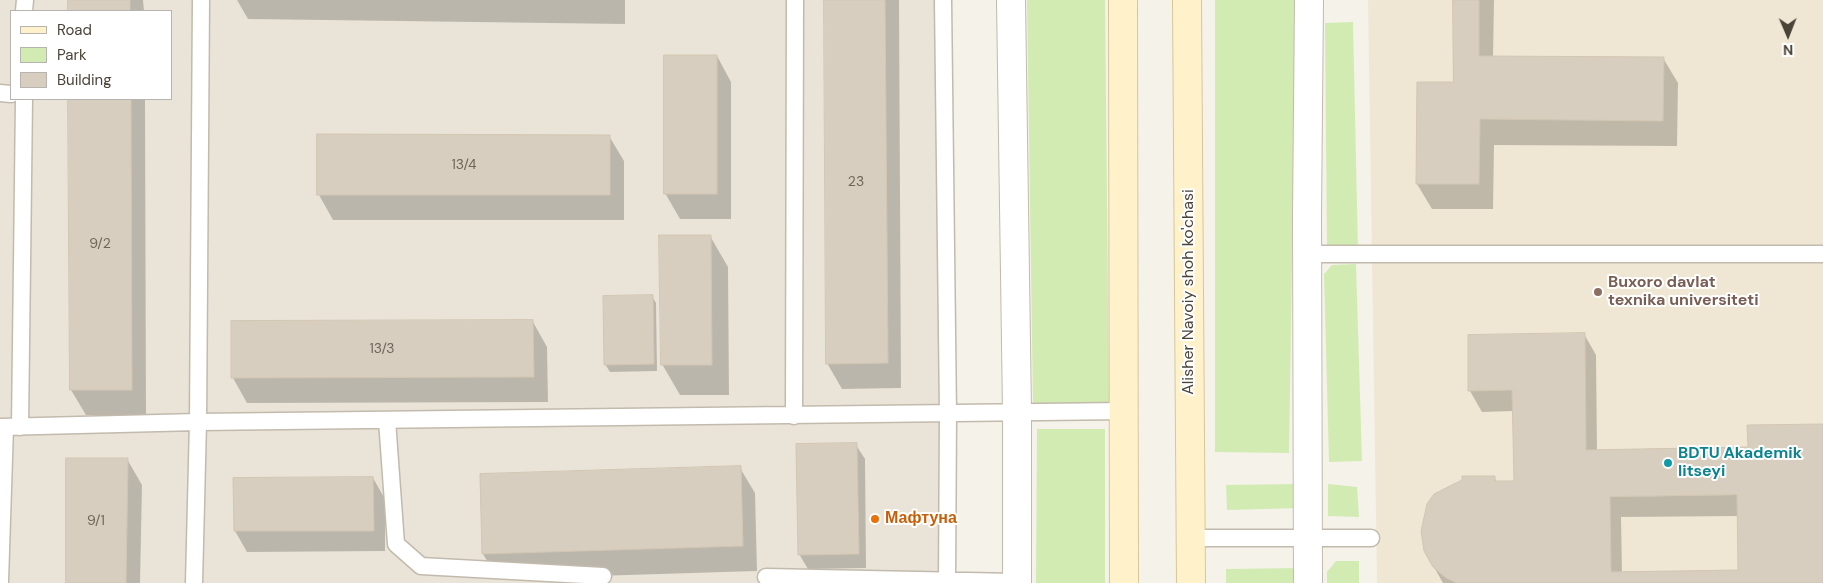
<!DOCTYPE html>
<html>
<head>
<meta charset="utf-8">
<style>
  body { margin:0 }
  #map { position:relative; width:1823px; height:583px; overflow:hidden; background:#f5f2ea; font-family:"DM Sans",sans-serif }
  canvas { display:block }
  .legend { position:absolute; left:10px; top:10px; width:162px; height:90px; box-sizing:border-box; background:#fff; border:1px solid #b7b4af; margin:0; padding:6px 9px; list-style:none; font-size:15px; color:#4a4338 }
  .legend li { display:flex; align-items:center; gap:10px; height:25px }
  .legend b { width:25px; border:1px solid #b7b4af }
  .north { position:absolute; left:1763px; top:10px; width:50px; height:50px; -webkit-text-stroke:4px #fff; paint-order:stroke; rotate:179deg; font-size:14px; font-weight:700; line-height:20px; text-align:center; color:#4a4338 }
  .north::after { content:''; display:block; margin:auto; width:18px; height:22px; background:#4a4338; clip-path:polygon(50% 0,100% 100%,50% 72%,0 100%) }
</style>
</head>
<body>
<div id="map">
<canvas width="1823" height="583"></canvas>
<ul class="legend">
<li><b style="height:6px;background:#fff2cb"></b>Road</li>
<li><b style="height:14px;background:#d2ebb2"></b>Park</li>
<li><b style="height:14px;background:#d8cebf"></b>Building</li>
</ul>
<div class="north">N</div>
</div>
<script>
const ctx = document.querySelector('canvas').getContext('2d');
ctx.lineJoin = 'round';
function fillPath(path, color) {
  ctx.fillStyle = color;
  ctx.fill(path, 'evenodd');
}
function stroke(path, color, width, dash) {
  ctx.strokeStyle = color;
  ctx.lineWidth = width;
  ctx.lineCap = dash ? 'butt' : 'round';
  ctx.setLineDash(dash || []);
  ctx.stroke(path);
}
function label(font, color, halo, rows, align = 'center') {
  ctx.font = font + ' "DM Sans",sans-serif';
  ctx.lineWidth = 4;
  ctx.setLineDash([]);
  ctx.textBaseline = 'middle';
  ctx.strokeStyle = halo;
  ctx.fillStyle = color;
  for (const [text, x, y, turn = 0] of rows) {
    ctx.save();
    ctx.translate(x, y);
    ctx.rotate((+turn || 0) * Math.PI / 180);
    ctx.textAlign = isNaN(turn) ? turn : align;
    if (halo) ctx.strokeText(text, 0, 0);
    ctx.fillText(text, 0, 0);
    ctx.restore();
  }
}
fillPath(new Path2D(`
  M 0,0 L 950,0 L 956,583 L 0,583 ZM 11,11 L 171,11 L 171,99 L 11,99 Z`), '#eae4d8');
fillPath(new Path2D(`
  M 1368,0 L 1823,0 L 1823,583 L 1377,583 Z`), '#efe7d4');
fillPath(new Path2D(`
  M 1027,0 L 1105,0 L 1109,402 L 1033,405 Z
  M 1215,0 L 1296,0 L 1289,453 L 1215,452 Z
  M 1353,22 L 1358,253 L 1327,251 L 1325,23 Z
  M 1356,264 L 1362,461 L 1329,462 L 1324,274 L 1332,265 Z
  M 1037,429 L 1105,429 L 1105,583 L 1036,583 Z
  M 1300,484 L 1300,508 L 1227,510 L 1226,485 Z
  M 1328,484 L 1357,487 L 1359,517 L 1328,516 Z
  M 1336,561 L 1359,561 L 1359,583 L 1327,583 L 1327,572 Z
  M 1301,568 L 1300,583 L 1226,583 L 1226,569 Z`), '#d2ebb2');
fillPath(new Path2D(`
  M 69,0 L 143,0 L 144,11 L 69,11 Z
  M 237,0 L 625,0 L 625,24 L 248,19 Z
  M 825,0 L 899,0 L 901,388 L 842,389 L 827,363 Z
  M 1455,0 L 1494,0 L 1493,57 L 1663,58 L 1678,83 L 1677,146 L 1494,145 L 1493,209 L 1432,209 L 1417,184 L 1454,84 Z
  M 717,56 L 731,82 L 731,219 L 680,219 L 665,193 Z
  M 69,99 L 145,99 L 146,415 L 86,415 L 71,390 Z
  M 609,136 L 624,161 L 624,220 L 333,220 L 319,195 Z
  M 710,236 L 728,267 L 729,395 L 680,395 L 662,364 Z
  M 652,296 L 656,303 L 657,371 L 610,372 L 605,364 Z
  M 533,322 L 547,347 L 548,402 L 247,403 L 233,378 Z
  M 1584,334 L 1596,355 L 1597,451 L 1749,449 L 1823,425 L 1823,583 L 1443,583 L 1425,551 L 1494,477 L 1497,482 L 1515,482 L 1513,411 L 1482,412 L 1470,391 ZM 1738,516 L 1739,572 L 1622,573 L 1621,517 Z
  M 856,445 L 865,459 L 866,568 L 808,569 L 799,554 Z
  M 127,459 L 142,485 L 140,583 L 67,583 Z
  M 740,468 L 755,493 L 757,571 L 498,579 L 483,554 Z
  M 373,478 L 385,499 L 385,551 L 247,552 L 235,531 L 235,479 Z`), '#0003');
const building = new Path2D(`
  M 68,0 L 130,0 L 130,11 L 68,11 Z
  M 824,0 L 885,0 L 888,363 L 826,364 Z
  M 1453,0 L 1479,0 L 1479,56 L 1664,57 L 1663,121 L 1480,119 L 1479,184 L 1416,184 L 1417,82 L 1453,82 Z
  M 664,55 L 717,55 L 717,194 L 664,194 Z
  M 68,99 L 131,99 L 132,390 L 70,390 Z
  M 317,134 L 610,135 L 610,195 L 317,195 Z
  M 659,235 L 711,235 L 712,365 L 661,365 Z
  M 653,295 L 654,364 L 604,365 L 603,296 Z
  M 533,320 L 534,377 L 231,378 L 231,321 Z
  M 1585,333 L 1586,450 L 1748,447 L 1747,425 L 1823,424 L 1823,583 L 1457,583 L 1446,578 L 1433,567 L 1424,551 L 1421,531 L 1427,504 L 1434,494 L 1462,480 L 1462,476 L 1495,476 L 1495,481 L 1514,481 L 1512,390 L 1468,391 L 1468,335 ZM 1737,495 L 1738,570 L 1611,572 L 1610,497 Z
  M 857,443 L 859,554 L 798,555 L 796,444 Z
  M 66,458 L 128,458 L 126,583 L 66,583 Z
  M 741,466 L 743,546 L 482,554 L 480,474 Z
  M 373,477 L 374,531 L 234,531 L 233,478 Z`);
fillPath(building, '#d8cebf');
stroke(building, '#d3c6b2', 1);
const service = new Path2D(`
  M 943,0 L 948,414 L 947,583
  M 24,11 L 25,0
  M 0,93 L 11,94
  M 1307,254 L 1823,254
  M 794,416 L 795,0
  M 387,420 L 396,544 L 421,566 L 603,576
  M 0,427 L 198,422 L 1124,411
  M 20,427 L 24,99
  M 1191,538 L 1371,538
  M 766,577 L 1017,582
  M 0,581 L 5,427
  M 194,583 L 198,422 L 201,0`);
const minor = new Path2D(`
  M 1011,0 L 1017,411 L 1017,583
  M 1308,583 L 1307,216 L 1309,0`);
const secondary = new Path2D(`
  M 1123,0 L 1124,583
  M 1187,0 L 1191,583`);
stroke(service, '#c2baac', 19);
stroke(minor, '#c2baac', 30);
stroke(secondary, '#d7c699', 30);
stroke(service, '#fff', 16);
stroke(minor, '#fff', 28);
stroke(secondary, '#fff2cb', 28);
for (const [x, y, r, color] of [
  [1598,292,5,"#8d6e63"],
  [1668,463,5,"#0f9aa8"],
  [875,519,5,"#e8710a"]
]) {
  const dot = new Path2D();
  dot.arc(x, y, r, 0, 2 * Math.PI);
  ctx.fillStyle = color;
  ctx.fill(dot);
  stroke(dot, '#fff', 2);
}
label('14px', '#6e665a', null, [
  ["13/4",464,165],
  ["23",856,182],
  ["9/2",100,244],
  ["13/3",382,349],
  ["9/1",96,521]
]);
label('bold 16px', '#785e54', '#fff', [
  ["Buxoro davlat",1608,283],
  ["texnika universiteti",1608,301]
], 'left');
label('16px', '#4a4338', '#fff', [
  ["Alisher Navoiy shoh ko'chasi",1189,292,-90]
]);
label('bold 16px', '#0d838f', '#fff', [
  ["BDTU Akademik",1678,454],
  ["litseyi",1678,472]
], 'left');
label('bold 16px', '#c56008', '#fff', [
  ["Мафтуна",885,519]
], 'left');
</script>
</body>
</html>
